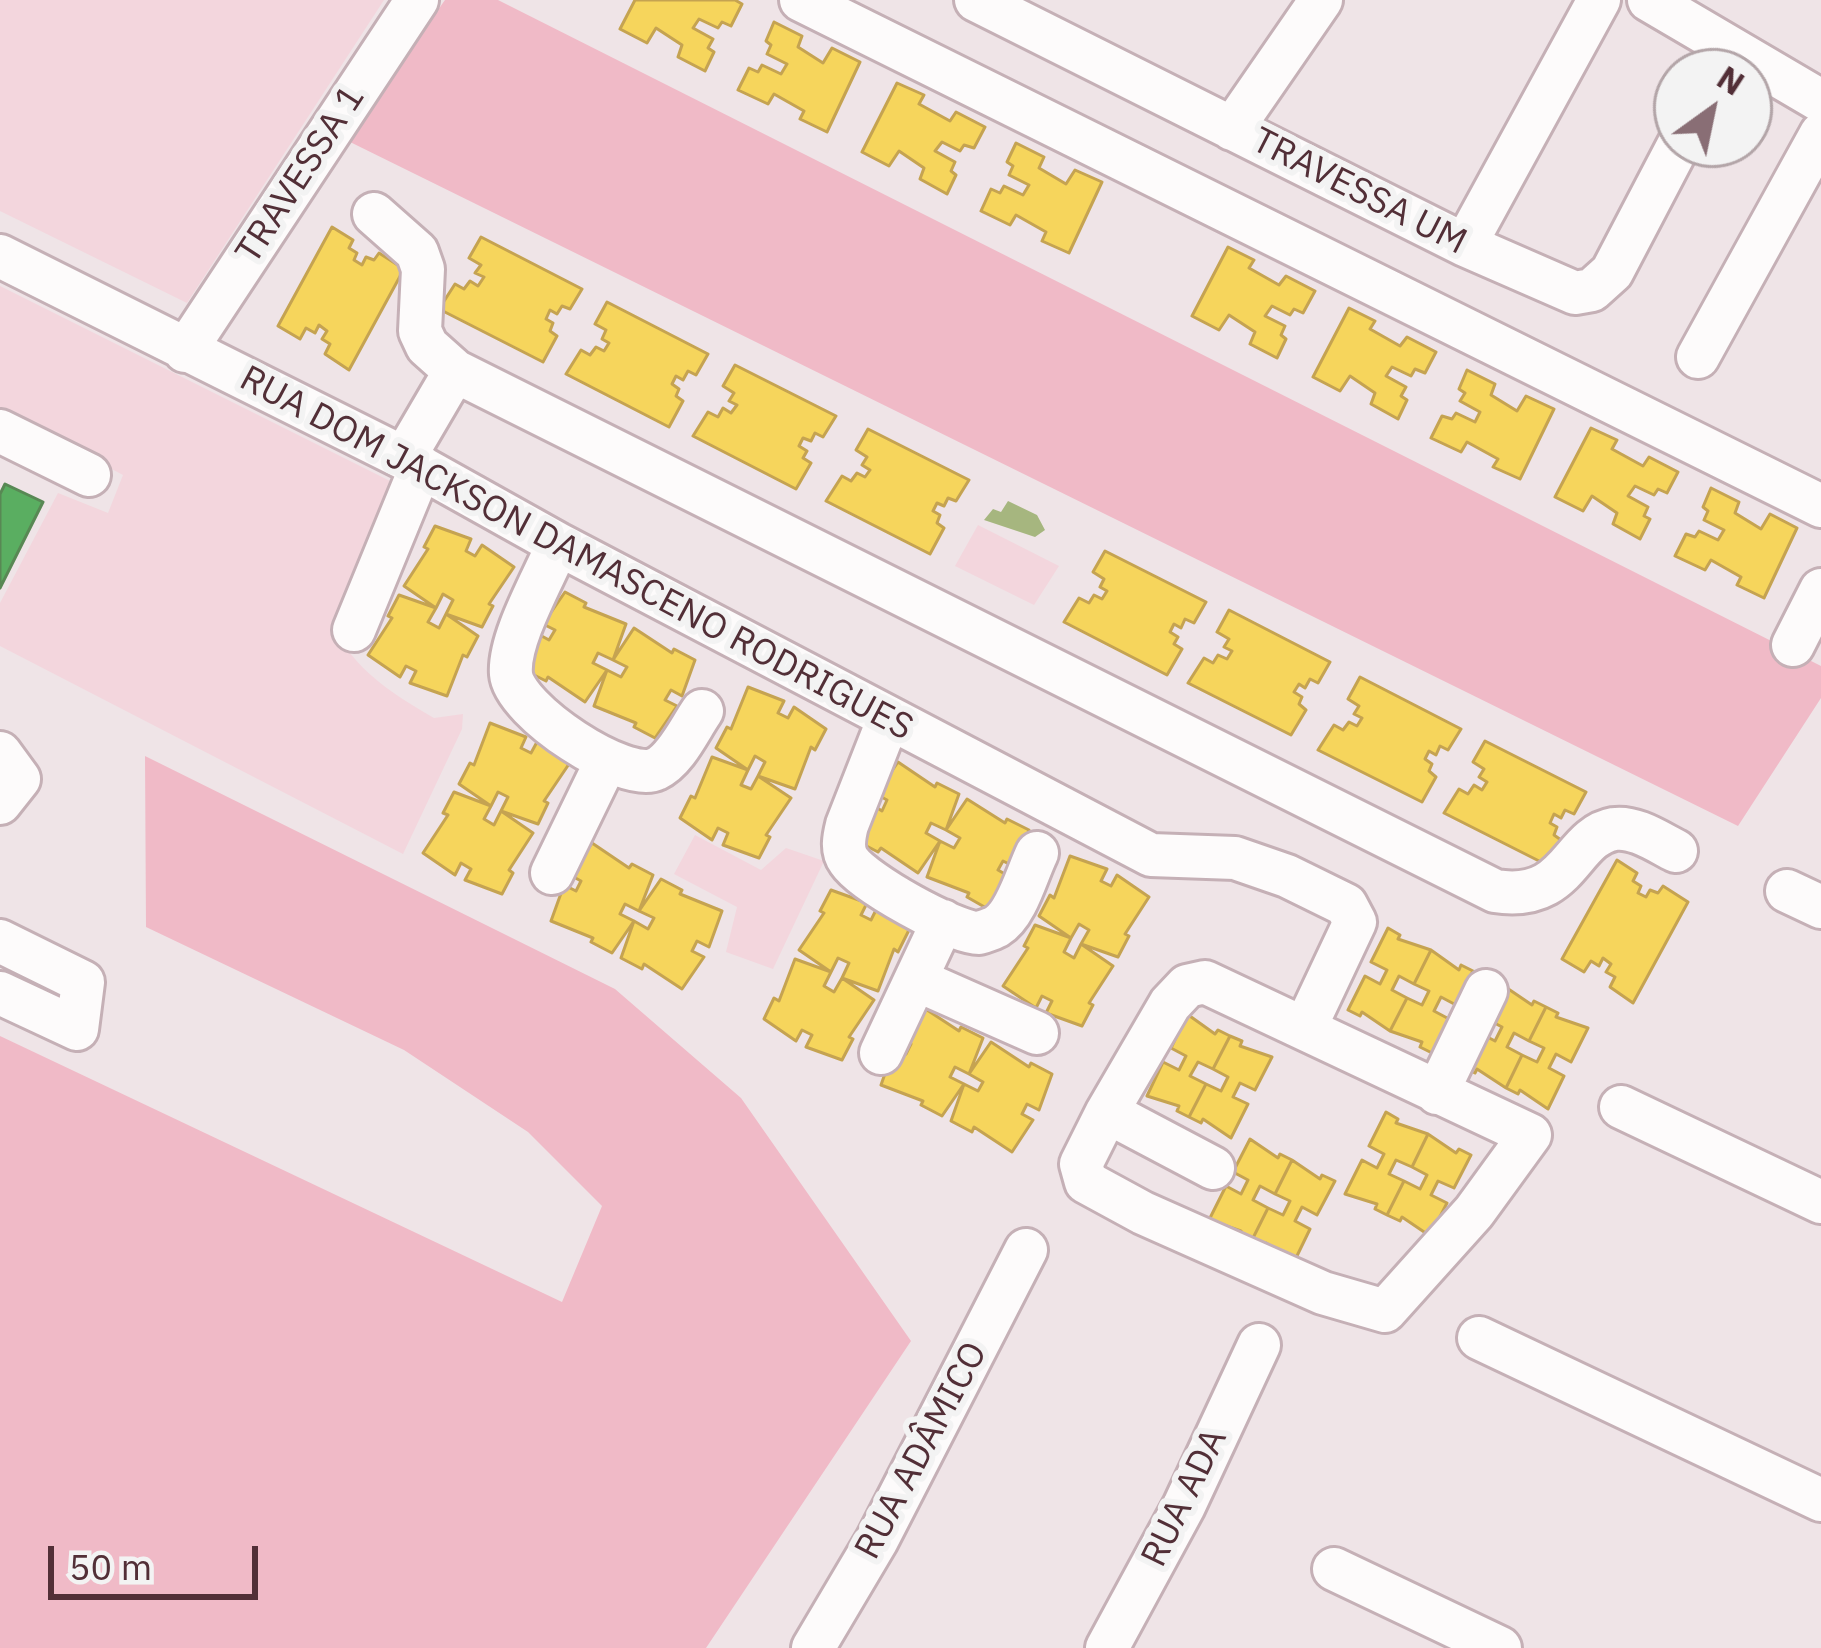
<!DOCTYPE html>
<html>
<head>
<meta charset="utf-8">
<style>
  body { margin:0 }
  #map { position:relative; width:1821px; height:1648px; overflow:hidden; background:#efe4e7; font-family:"IBM Plex Sans",sans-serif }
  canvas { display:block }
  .north { position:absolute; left:1653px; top:48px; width:120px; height:120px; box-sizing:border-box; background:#f3f3f3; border:3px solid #b3a5a8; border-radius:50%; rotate:33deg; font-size:33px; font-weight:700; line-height:48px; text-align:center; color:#522f37 }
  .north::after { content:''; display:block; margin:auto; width:42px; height:54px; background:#896e75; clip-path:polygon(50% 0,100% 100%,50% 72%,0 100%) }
  .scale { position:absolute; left:48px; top:1546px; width:210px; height:54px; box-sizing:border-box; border:6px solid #522f37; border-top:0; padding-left:15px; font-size:36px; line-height:42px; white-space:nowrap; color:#522f37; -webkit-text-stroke:9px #f3f3f3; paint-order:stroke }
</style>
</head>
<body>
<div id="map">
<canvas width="1821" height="1648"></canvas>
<div class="north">N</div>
<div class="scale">50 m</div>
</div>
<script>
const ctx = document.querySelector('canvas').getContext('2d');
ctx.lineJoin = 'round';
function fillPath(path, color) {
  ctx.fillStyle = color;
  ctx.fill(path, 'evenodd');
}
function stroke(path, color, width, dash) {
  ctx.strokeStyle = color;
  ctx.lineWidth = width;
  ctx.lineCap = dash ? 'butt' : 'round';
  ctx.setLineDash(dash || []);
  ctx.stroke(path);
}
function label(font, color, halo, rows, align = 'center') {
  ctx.font = font + ' "IBM Plex Sans",sans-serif';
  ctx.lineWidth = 12;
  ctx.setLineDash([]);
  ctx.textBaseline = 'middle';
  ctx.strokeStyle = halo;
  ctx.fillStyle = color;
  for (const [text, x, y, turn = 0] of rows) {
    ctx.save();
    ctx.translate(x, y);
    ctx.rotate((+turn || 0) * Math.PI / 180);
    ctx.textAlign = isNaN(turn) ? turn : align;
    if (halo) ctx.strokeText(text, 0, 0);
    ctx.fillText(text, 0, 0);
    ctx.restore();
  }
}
fillPath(new Path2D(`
  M 0,0 L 384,0 L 187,303 L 0,211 Z
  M 0,286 L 392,482 L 338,636 C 362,675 395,695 434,718 L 463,714 L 462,729 L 403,854 L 0,646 L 0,603 L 58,493 L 108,513 L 123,475 L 0,410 Z
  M 978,525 L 1059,566 L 1034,605 L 955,566 Z
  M 695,835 L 761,870 L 786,848 L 824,861 L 773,969 L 726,952 L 737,907 L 674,874 Z`), '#f3d6dd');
fillPath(new Path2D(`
  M 445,0 L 498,0 L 1821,666 L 1821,698 L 1738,826 L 346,140 Z
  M 145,756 L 615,989 L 741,1098 L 911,1341 L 706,1648 L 0,1648 L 0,1036 L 562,1302 L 602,1206 L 528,1132 L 404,1050 L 146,927 Z`), '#f0bac7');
fillPath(new Path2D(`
  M 1008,501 L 1037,515 L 1045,530 L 1035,537 L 984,520 L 993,509 L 1001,512 Z`), '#a6b67f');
const homes = new Path2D(`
  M 635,0 L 735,0 L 742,4 L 731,26 L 722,22 L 718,28 L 699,19 L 693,28 L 713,39 L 708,48 L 714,52 L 705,71 L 678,57 L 682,45 L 656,28 L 647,43 L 620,29 Z
  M 774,22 L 802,36 L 798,47 L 823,63 L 832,48 L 860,62 L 827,132 L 800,119 L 804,111 L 774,94 L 768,104 L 738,90 L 749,68 L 758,72 L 762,65 L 781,74 L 787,64 L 767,54 L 771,45 L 766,41 Z
  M 897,83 L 924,95 L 919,104 L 950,121 L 956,112 L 985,127 L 974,148 L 964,145 L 960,151 L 942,142 L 935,151 L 955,162 L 951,171 L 956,175 L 947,194 L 920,179 L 924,168 L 899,151 L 889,166 L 862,152 Z
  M 1016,143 L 1044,157 L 1039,168 L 1066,184 L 1075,170 L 1102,182 L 1069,253 L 1042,241 L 1046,232 L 1016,215 L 1010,225 L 981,211 L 991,189 L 1000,193 L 1004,186 L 1023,195 L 1029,185 L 1009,175 L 1013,166 L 1007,162 Z
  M 332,227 L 353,240 L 349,248 L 357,253 L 354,260 L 362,265 L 366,257 L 374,260 L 379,253 L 404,269 L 349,370 L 325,354 L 330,344 L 322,339 L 327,331 L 319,325 L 315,333 L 306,328 L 300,339 L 278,326 Z
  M 481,237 L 582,289 L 570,309 L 562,306 L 557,314 L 550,310 L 546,319 L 553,323 L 550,331 L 557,336 L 543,362 L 439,309 L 455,284 L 464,289 L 470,281 L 478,286 L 484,277 L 475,273 L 481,265 L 469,258 Z
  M 1228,247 L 1254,260 L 1249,268 L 1279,285 L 1286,276 L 1315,291 L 1303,313 L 1294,309 L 1290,315 L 1272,306 L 1265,316 L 1285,326 L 1281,335 L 1286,339 L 1277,358 L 1250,344 L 1255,332 L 1229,315 L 1219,330 L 1192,316 Z
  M 607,302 L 708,354 L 696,375 L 688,371 L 683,380 L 676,376 L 672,384 L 679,389 L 676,396 L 683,401 L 669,427 L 566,374 L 581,350 L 590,355 L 596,347 L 604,351 L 609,343 L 602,339 L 606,330 L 595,324 Z
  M 1349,308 L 1375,321 L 1370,329 L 1400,346 L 1407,337 L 1436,352 L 1425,373 L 1415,369 L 1411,376 L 1392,367 L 1386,376 L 1406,387 L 1401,396 L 1407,400 L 1398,419 L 1371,404 L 1375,393 L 1350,376 L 1340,391 L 1313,377 Z
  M 735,365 L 836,416 L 823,437 L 815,433 L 811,441 L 803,438 L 799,446 L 807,451 L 803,458 L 811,463 L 796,489 L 693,436 L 708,412 L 718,417 L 723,408 L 731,413 L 737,405 L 729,401 L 734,393 L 723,386 Z
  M 1467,370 L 1495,384 L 1491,395 L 1517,411 L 1526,396 L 1554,409 L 1520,479 L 1493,467 L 1498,459 L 1467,442 L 1461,452 L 1431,438 L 1442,416 L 1452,419 L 1456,413 L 1475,422 L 1480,412 L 1460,401 L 1465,393 L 1459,389 Z
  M 1591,428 L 1617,440 L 1612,449 L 1643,466 L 1649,457 L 1678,472 L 1667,493 L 1658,489 L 1654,495 L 1635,486 L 1628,496 L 1648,507 L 1644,516 L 1650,519 L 1640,539 L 1613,524 L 1617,513 L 1592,496 L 1583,511 L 1555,497 Z
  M 868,429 L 969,480 L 956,501 L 948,498 L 944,506 L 937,503 L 933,511 L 940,515 L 937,523 L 944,528 L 930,554 L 826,501 L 842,476 L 851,481 L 857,473 L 865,477 L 870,470 L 862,465 L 867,457 L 856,450 Z
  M 1711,488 L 1739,502 L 1735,513 L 1761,529 L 1770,514 L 1797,528 L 1764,598 L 1737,585 L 1741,577 L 1711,560 L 1705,570 L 1675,556 L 1686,534 L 1695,537 L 1699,531 L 1718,540 L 1724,530 L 1704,520 L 1708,511 L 1703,507 Z
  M 435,526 L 471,539 L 466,551 L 475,556 L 482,545 L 514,567 L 489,604 L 493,606 L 482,627 L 446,614 L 453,600 L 443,594 L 436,608 L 404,586 L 428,549 L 424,547 Z
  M 1105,551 L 1206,602 L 1194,623 L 1185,619 L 1181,628 L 1174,624 L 1170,632 L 1178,637 L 1174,644 L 1182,649 L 1167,675 L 1064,622 L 1079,598 L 1089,603 L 1094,595 L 1102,599 L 1107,591 L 1100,587 L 1104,579 L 1093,572 Z
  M 565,592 L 586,603 L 584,607 L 626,624 L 613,660 L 598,653 L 593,663 L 607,670 L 585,702 L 548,677 L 546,681 L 524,670 L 538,634 L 549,640 L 555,630 L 543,624 Z
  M 399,595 L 436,608 L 428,622 L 439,628 L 446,614 L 478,636 L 467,657 L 463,655 L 447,696 L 410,683 L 416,671 L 406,666 L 400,677 L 368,655 L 392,618 L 388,616 Z
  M 1229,610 L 1330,662 L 1318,683 L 1310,679 L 1305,688 L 1299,684 L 1294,692 L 1302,697 L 1299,704 L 1306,710 L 1291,735 L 1188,683 L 1204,658 L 1213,663 L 1218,655 L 1227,659 L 1232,651 L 1224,647 L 1229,639 L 1217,632 Z
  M 634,628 L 672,653 L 674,649 L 695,660 L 682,696 L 671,690 L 665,700 L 677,706 L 655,738 L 634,727 L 636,723 L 594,706 L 607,670 L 621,677 L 627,667 L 613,660 Z
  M 1360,677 L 1461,729 L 1448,750 L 1440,746 L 1436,755 L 1429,751 L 1425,759 L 1432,764 L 1429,771 L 1436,777 L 1422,802 L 1318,750 L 1334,725 L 1343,730 L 1349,722 L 1357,726 L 1362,718 L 1354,714 L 1359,706 L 1348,699 Z
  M 748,687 L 784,701 L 778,713 L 788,718 L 794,707 L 826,729 L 815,750 L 811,747 L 795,789 L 758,776 L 765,762 L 755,756 L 748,770 L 716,748 L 727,727 L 731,729 Z
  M 490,723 L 526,737 L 521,748 L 531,753 L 537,742 L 569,764 L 544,801 L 548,803 L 538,824 L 501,811 L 508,797 L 498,792 L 491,806 L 459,784 L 470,763 L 474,765 Z
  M 1485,741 L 1586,792 L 1574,814 L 1565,810 L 1561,818 L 1554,814 L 1550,823 L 1557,827 L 1554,835 L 1561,840 L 1547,865 L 1444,813 L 1459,789 L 1468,794 L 1474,785 L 1482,790 L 1487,782 L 1479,777 L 1484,769 L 1473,762 Z
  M 712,757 L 748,770 L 741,785 L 751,789 L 758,776 L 791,798 L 766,835 L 770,837 L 759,858 L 723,845 L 728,833 L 718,828 L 712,840 L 680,818 L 691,796 L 695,798 Z
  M 898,762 L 935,787 L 937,783 L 959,794 L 946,830 L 931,823 L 926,833 L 940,841 L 918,873 L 881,848 L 878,852 L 857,841 L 871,804 L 882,811 L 887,800 L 876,794 Z
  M 454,792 L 491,806 L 484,819 L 494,825 L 501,811 L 533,833 L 509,870 L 513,873 L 502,894 L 465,880 L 471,869 L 461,863 L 455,875 L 423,853 L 448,815 L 443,813 Z
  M 967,799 L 1005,823 L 1007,819 L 1029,830 L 1015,867 L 1003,861 L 998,870 L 1010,877 L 988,909 L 967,897 L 969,893 L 927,877 L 940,841 L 954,848 L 960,838 L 946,830 Z
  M 592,843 L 629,868 L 632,864 L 653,875 L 639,911 L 625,904 L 620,914 L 634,921 L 612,953 L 591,942 L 593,938 L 551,921 L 564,885 L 576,891 L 581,881 L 570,875 Z
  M 1070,856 L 1107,869 L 1101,881 L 1111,886 L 1117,875 L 1149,897 L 1125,934 L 1129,936 L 1118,957 L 1081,944 L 1089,930 L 1079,924 L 1071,938 L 1039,916 L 1050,895 L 1054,898 Z
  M 1617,860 L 1637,873 L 1633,881 L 1641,886 L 1638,893 L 1646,897 L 1650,890 L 1658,893 L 1663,886 L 1688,902 L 1633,1003 L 1610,987 L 1615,977 L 1606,972 L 1611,964 L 1603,958 L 1599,966 L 1591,961 L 1584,972 L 1562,959 Z
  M 661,879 L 682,890 L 680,894 L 722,911 L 709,947 L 697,941 L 692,951 L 704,957 L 682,989 L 644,964 L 642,969 L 621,958 L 634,921 L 648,929 L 654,918 L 639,911 Z
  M 831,890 L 867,903 L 861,915 L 871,920 L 877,908 L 909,930 L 898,952 L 894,949 L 878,991 L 842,978 L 849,963 L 838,958 L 831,972 L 799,950 L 824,913 L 820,911 Z
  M 1035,925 L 1071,938 L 1064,952 L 1074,958 L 1081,944 L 1113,966 L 1089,1003 L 1093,1005 L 1082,1026 L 1046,1013 L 1052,1001 L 1042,996 L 1036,1008 L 1003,986 L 1028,948 L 1024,946 Z
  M 1388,928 L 1400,935 L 1398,939 L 1431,950 L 1414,984 L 1399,976 L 1392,990 L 1407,998 L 1390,1031 L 1362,1012 L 1360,1016 L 1348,1010 L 1365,976 L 1380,984 L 1387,970 L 1371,962 Z
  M 1431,950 L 1459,970 L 1461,965 L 1473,971 L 1456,1005 L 1441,997 L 1434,1011 L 1449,1019 L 1432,1053 L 1420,1047 L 1422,1042 L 1390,1031 L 1407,998 L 1422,1005 L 1429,991 L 1414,984 Z
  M 795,959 L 831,972 L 824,986 L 834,992 L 842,978 L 874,1000 L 849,1037 L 853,1039 L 842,1060 L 806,1047 L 812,1035 L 802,1030 L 796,1041 L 764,1019 L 774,998 L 779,1001 Z
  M 1504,986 L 1532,1005 L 1534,1001 L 1546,1007 L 1529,1041 L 1514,1033 L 1507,1047 L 1522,1055 L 1506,1088 L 1477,1069 L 1475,1073 L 1463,1067 L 1480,1033 L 1495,1041 L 1502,1027 L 1487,1019 Z
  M 921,1006 L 959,1031 L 961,1027 L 983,1038 L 969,1074 L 955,1067 L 950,1077 L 964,1084 L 942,1116 L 921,1105 L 923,1101 L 881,1085 L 894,1048 L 906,1054 L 911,1044 L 900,1038 Z
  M 1546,1007 L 1558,1013 L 1556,1017 L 1588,1028 L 1571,1062 L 1556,1054 L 1549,1068 L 1564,1076 L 1548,1109 L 1520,1090 L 1518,1094 L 1506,1088 L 1522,1055 L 1537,1062 L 1544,1048 L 1529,1041 Z
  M 1187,1014 L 1215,1034 L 1218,1030 L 1230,1036 L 1213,1069 L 1198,1062 L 1190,1076 L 1206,1084 L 1189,1117 L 1177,1111 L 1179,1106 L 1147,1096 L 1163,1062 L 1179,1070 L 1186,1056 L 1171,1048 Z
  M 1230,1036 L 1242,1041 L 1240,1046 L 1272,1057 L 1255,1090 L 1240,1083 L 1233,1097 L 1248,1104 L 1231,1138 L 1203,1119 L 1201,1123 L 1189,1117 L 1206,1084 L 1221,1091 L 1228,1077 L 1213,1069 Z
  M 991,1042 L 1029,1067 L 1031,1063 L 1052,1074 L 1039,1110 L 1027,1104 L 1022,1114 L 1033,1120 L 1012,1152 L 974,1127 L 972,1132 L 951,1121 L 964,1084 L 978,1091 L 983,1082 L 969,1074 Z
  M 1386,1112 L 1398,1119 L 1396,1123 L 1428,1134 L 1412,1167 L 1396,1160 L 1389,1174 L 1404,1181 L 1387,1215 L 1375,1209 L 1377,1204 L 1345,1194 L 1362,1160 L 1377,1168 L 1384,1154 L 1369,1146 Z
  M 1428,1134 L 1456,1153 L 1459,1149 L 1471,1155 L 1454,1188 L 1438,1181 L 1431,1195 L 1447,1203 L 1430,1236 L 1402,1217 L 1400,1221 L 1387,1215 L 1404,1181 L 1420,1189 L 1427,1175 L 1412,1167 Z
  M 1250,1139 L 1278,1158 L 1280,1154 L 1292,1160 L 1275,1194 L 1260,1186 L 1253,1200 L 1268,1208 L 1251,1242 L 1239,1235 L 1241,1231 L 1209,1220 L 1226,1186 L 1241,1194 L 1248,1180 L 1233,1172 Z
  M 1292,1160 L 1320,1179 L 1322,1175 L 1335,1181 L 1317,1215 L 1302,1207 L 1295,1221 L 1310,1229 L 1294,1262 L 1266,1243 L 1264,1248 L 1251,1242 L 1268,1208 L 1283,1215 L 1290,1201 L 1275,1194 Z`);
fillPath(homes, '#f6d55c');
stroke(homes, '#c5a351', 3);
const public = new Path2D(`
  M 5,484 L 43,502 L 0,588 L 0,494 Z`);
fillPath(public, '#5aae61');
stroke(public, '#588854', 3);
const minor = new Path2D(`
  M 801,0 L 1821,506
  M 976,0 L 1465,245 L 1575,293 L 1592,290 L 1612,272 L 1679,144
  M 1649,0 L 1821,101
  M 1232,129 L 1321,0
  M 374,214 L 417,252 L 423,269 L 420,331 L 427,346 L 455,371
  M 1465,245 L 1599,0
  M 0,256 L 404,458 L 558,544 L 1151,855 L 1235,858 L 1287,876 L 1346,905 L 1355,922 L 1305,1028
  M 185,351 L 417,0
  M 1698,357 L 1821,134
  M 0,431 L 89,475
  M 404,458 L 455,371 L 1495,891 C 1571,903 1569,837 1614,829 C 1635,826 1658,842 1676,851
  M 558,544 C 544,578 508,639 511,674 C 514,711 626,784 656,769 C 676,760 690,728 702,711
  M 354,630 L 421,467
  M 1793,645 L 1821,590
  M 889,718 L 847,825 C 844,837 841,850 849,861 C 864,883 954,933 979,933 C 983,932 994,928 997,926 C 1017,914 1027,873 1037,853
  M 0,753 L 19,779 L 0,803
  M 552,873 L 607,760
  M 1787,891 L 1821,907
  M 0,941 L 83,982 L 77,1029 L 0,993
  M 917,980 L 1037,1033
  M 881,1053 L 943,921
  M 1437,1093 L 1486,991
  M 1621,1107 L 1821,1202
  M 1107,1112 L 1081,1164 L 1086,1182 L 1143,1213 L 1323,1293 L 1385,1311 L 1474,1212 L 1530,1135 L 1205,982 L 1187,986 L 1170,1004 L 1107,1112 L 1213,1168
  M 1479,1338 L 1821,1500
  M 1334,1569 L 1500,1648
  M 813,1648 L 877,1540 L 1026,1250
  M 1107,1648 L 1184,1506 L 1259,1345`);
stroke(minor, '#c5b0b6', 48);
stroke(minor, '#fdfbfb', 42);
label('36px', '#522f37', '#f3f3f3', [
  ["TRAVESSA 1",301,175,-57],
  ["TRAVESSA UM",1359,192,27],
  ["RUA DOM JACKSON DAMASCENO RODRIGUES",576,554,28],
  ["RUA ADÂMICO",922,1451,-62],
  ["RUA ADA",1185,1498,-64]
]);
</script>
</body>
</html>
